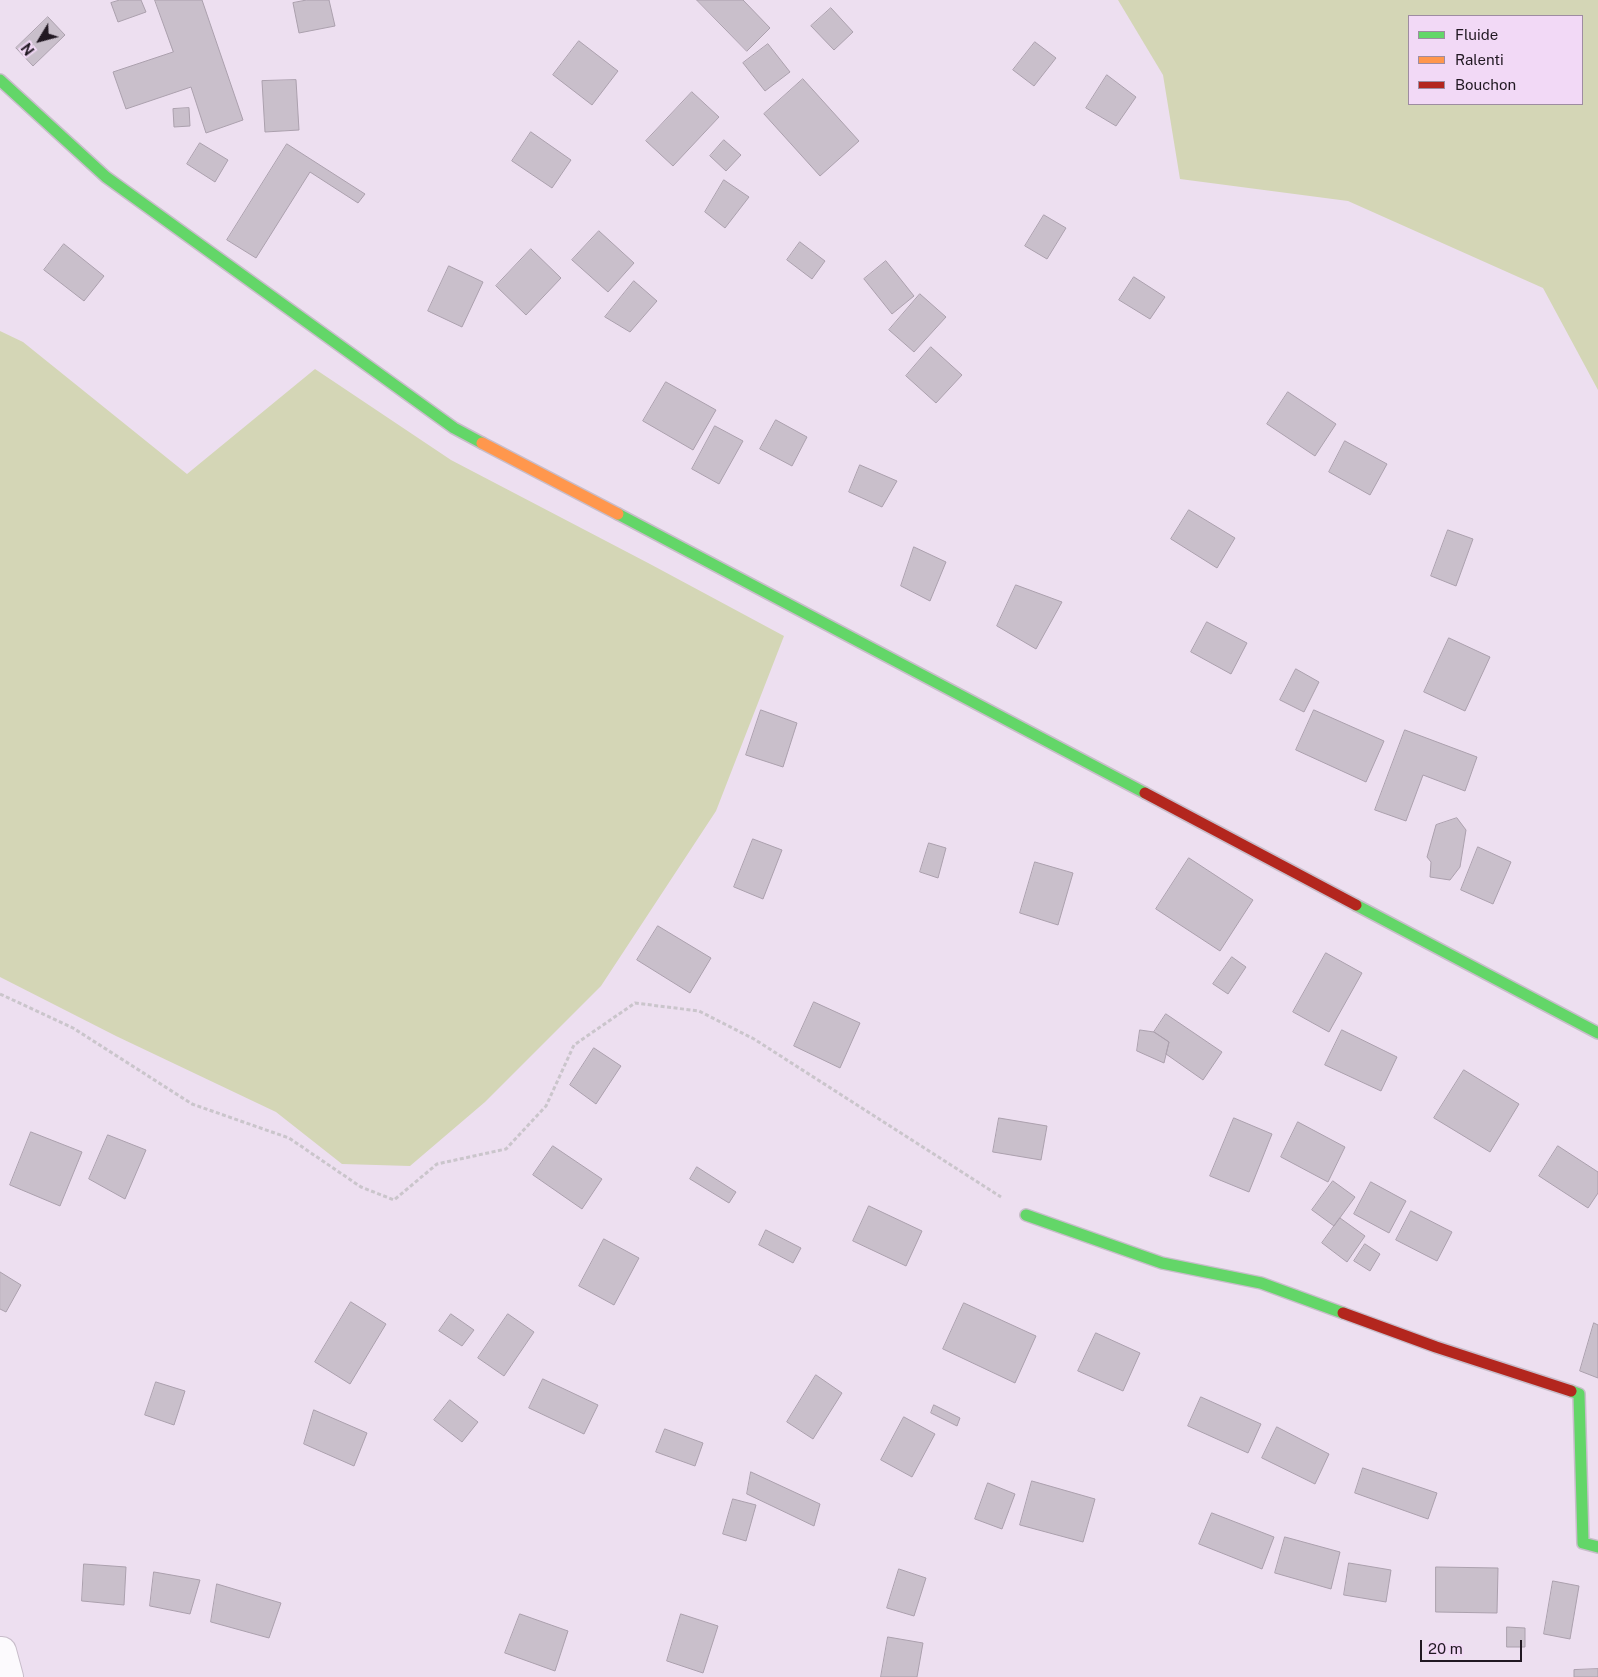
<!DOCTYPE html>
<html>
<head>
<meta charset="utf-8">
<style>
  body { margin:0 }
  #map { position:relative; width:1598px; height:1677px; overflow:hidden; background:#eddff0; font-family:"Public Sans",sans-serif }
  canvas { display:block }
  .legend { position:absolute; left:1408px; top:15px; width:175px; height:90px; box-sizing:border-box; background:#f2d9f6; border:1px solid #9e8ca1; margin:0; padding:6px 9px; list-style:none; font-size:15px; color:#211822 }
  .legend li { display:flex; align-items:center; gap:10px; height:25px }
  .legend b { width:25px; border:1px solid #9e8ca1 }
  .north { position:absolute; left:15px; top:15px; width:50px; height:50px; -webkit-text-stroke:4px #f2d9f6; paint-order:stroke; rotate:233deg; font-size:14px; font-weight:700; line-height:20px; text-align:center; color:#211822 }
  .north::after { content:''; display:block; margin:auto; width:18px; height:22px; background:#211822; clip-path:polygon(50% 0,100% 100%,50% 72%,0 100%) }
  .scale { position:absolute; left:1420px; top:1640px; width:102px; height:22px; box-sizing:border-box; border:2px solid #211822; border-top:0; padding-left:6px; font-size:15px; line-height:18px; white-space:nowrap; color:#211822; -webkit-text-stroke:4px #f2d9f6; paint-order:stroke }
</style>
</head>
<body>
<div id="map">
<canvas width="1598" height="1677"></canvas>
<ul class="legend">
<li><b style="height:6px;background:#63d668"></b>Fluide</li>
<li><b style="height:6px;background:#ff974d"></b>Ralenti</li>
<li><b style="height:6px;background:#b3261e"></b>Bouchon</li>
</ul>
<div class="north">N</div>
<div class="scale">20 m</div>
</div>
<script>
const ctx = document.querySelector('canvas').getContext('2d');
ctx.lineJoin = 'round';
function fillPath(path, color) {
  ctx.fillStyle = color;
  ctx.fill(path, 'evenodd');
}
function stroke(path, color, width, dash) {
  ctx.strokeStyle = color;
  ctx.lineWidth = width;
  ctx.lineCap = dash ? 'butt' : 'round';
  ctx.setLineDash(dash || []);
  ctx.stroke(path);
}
fillPath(new Path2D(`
  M 1118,0 L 1598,0 L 1598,390 L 1543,288 L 1348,201 L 1180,179 L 1163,75 ZM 1582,16 L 1582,104 L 1409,104 L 1409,16 Z
  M 0,331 L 23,342 L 187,474 L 315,369 L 451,460 L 650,564 L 784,636 L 716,811 L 601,986 L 485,1102 L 410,1166 L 342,1164 L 276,1112 L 116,1036 L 0,977 Z`), '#d4d6b6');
const building = new Path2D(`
  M 120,0 L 141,0 L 146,12 L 118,22 L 111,3 Z
  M 155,0 L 202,0 L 243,120 L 206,133 L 191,87 L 126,109 L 113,72 L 173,52 Z
  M 307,0 L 329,0 L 335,26 L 299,33 L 293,3 Z
  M 697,0 L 743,0 L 770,28 L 747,51 Z
  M 831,8 L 853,32 L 834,50 L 811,26 Z
  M 48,17 L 65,35 L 33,66 L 16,48 Z
  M 579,41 L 618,71 L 592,105 L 553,75 Z
  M 1035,42 L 1056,58 L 1034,86 L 1013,70 Z
  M 768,44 L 790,72 L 765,91 L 743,63 Z
  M 1107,75 L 1136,97 L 1116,126 L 1086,108 Z
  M 803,79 L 859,141 L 820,176 L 764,114 Z
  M 296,80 L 299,130 L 265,132 L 262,81 Z
  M 692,92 L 719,117 L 673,166 L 646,141 Z
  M 189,108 L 190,126 L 174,127 L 173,109 Z
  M 531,132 L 571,160 L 552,188 L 512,161 Z
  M 724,140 L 741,155 L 726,171 L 710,156 Z
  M 200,143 L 228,160 L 215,182 L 187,164 Z
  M 287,144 L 365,194 L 358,203 L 310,172 L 256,258 L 227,240 Z
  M 724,180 L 749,197 L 725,228 L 705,212 Z
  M 1044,215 L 1066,228 L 1047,259 L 1025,246 Z
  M 599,231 L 634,263 L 608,292 L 572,260 Z
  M 800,242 L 825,261 L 812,279 L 787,260 Z
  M 64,244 L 104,276 L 84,301 L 44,270 Z
  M 531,249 L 561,278 L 526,315 L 496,286 Z
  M 886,261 L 914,296 L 892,314 L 864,279 Z
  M 449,266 L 483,282 L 462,327 L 428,311 Z
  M 1134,277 L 1165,297 L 1150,319 L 1119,300 Z
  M 634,281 L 657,301 L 630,332 L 605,317 Z
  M 920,294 L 946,317 L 914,352 L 889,330 Z
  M 931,347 L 962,375 L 936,403 L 906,376 Z
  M 666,382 L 716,410 L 693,450 L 643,421 Z
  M 1288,392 L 1336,424 L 1315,456 L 1267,424 Z
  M 776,420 L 807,437 L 792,466 L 760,449 Z
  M 715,426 L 743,441 L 719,484 L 692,469 Z
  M 1345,441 L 1387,464 L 1370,495 L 1329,472 Z
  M 860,465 L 897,481 L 882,507 L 849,492 Z
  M 1189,510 L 1235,538 L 1217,568 L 1171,539 Z
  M 1448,530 L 1473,539 L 1456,586 L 1431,576 Z
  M 914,547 L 946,562 L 930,601 L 901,586 Z
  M 1016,585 L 1062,602 L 1036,649 L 997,626 Z
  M 1207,622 L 1247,643 L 1231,674 L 1191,652 Z
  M 1449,638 L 1490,657 L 1465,711 L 1424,692 Z
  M 1296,669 L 1319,682 L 1304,712 L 1280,700 Z
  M 761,710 L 797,723 L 783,767 L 746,755 Z
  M 1314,710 L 1384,741 L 1366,782 L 1296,750 Z
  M 1405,730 L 1477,757 L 1465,791 L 1423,775 L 1406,821 L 1375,810 Z
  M 1457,818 L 1466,830 L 1460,867 L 1450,880 L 1430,877 L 1431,862 L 1427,857 L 1436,825 Z
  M 753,839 L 782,850 L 763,899 L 734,887 Z
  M 929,843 L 946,848 L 938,878 L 920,872 Z
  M 1478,847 L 1511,862 L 1493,904 L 1461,890 Z
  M 1189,858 L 1253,900 L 1220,951 L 1156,909 Z
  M 1035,862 L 1073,873 L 1058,925 L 1020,913 Z
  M 658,926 L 711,958 L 690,993 L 637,960 Z
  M 1326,953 L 1362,973 L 1329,1032 L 1293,1012 Z
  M 1232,957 L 1246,967 L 1228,994 L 1213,984 Z
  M 814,1002 L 860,1023 L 840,1068 L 794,1046 Z
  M 1166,1014 L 1222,1052 L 1203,1080 L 1166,1054 L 1169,1042 L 1154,1032 Z
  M 1140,1030 L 1154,1032 L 1169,1042 L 1164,1063 L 1137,1051 Z
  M 1342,1030 L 1397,1057 L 1381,1091 L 1325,1065 Z
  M 594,1048 L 621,1066 L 596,1104 L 570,1085 Z
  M 1464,1070 L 1519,1104 L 1490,1152 L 1434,1118 Z
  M 999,1118 L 1047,1126 L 1041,1160 L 993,1152 Z
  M 1234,1118 L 1272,1134 L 1249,1192 L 1210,1176 Z
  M 1298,1122 L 1345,1147 L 1328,1182 L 1281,1157 Z
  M 31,1132 L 82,1152 L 60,1206 L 10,1185 Z
  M 108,1135 L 146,1150 L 125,1199 L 89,1179 Z
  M 553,1146 L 602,1179 L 582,1209 L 533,1175 Z
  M 1558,1146 L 1598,1172 L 1598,1193 L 1588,1208 L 1539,1176 Z
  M 697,1167 L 736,1192 L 729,1203 L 690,1179 Z
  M 1333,1181 L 1355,1197 L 1334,1226 L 1312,1210 Z
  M 1371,1182 L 1406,1201 L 1389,1233 L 1354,1214 Z
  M 869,1206 L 922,1231 L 906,1266 L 853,1241 Z
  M 1411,1211 L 1452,1232 L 1437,1261 L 1396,1240 Z
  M 1340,1218 L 1365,1236 L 1347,1262 L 1322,1243 Z
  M 766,1230 L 801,1248 L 793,1263 L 759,1245 Z
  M 604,1239 L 639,1258 L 614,1305 L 579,1286 Z
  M 1365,1244 L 1380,1254 L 1370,1271 L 1354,1261 Z
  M 0,1272 L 21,1285 L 6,1312 L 0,1309 Z
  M 351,1302 L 386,1324 L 350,1384 L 315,1362 Z
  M 964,1303 L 1036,1336 L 1015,1383 L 943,1349 Z
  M 451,1314 L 474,1330 L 462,1346 L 439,1331 Z
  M 508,1314 L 534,1332 L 504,1376 L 478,1358 Z
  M 1594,1323 L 1598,1325 L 1598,1378 L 1580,1371 Z
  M 1096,1333 L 1140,1353 L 1123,1391 L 1078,1371 Z
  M 816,1375 L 842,1393 L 813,1439 L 787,1422 Z
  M 543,1379 L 598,1405 L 584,1434 L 529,1408 Z
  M 156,1382 L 185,1391 L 174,1425 L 145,1415 Z
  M 1201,1397 L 1261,1424 L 1248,1453 L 1188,1426 Z
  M 450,1400 L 478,1422 L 462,1442 L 434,1420 Z
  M 934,1405 L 960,1418 L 957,1426 L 931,1413 Z
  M 314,1410 L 367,1433 L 354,1466 L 304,1444 Z
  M 904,1417 L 935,1434 L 912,1477 L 881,1460 Z
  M 1277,1427 L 1329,1454 L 1315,1484 L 1262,1458 Z
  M 665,1429 L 703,1443 L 695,1466 L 656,1452 Z
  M 1363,1468 L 1437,1493 L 1428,1519 L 1355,1493 Z
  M 751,1472 L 820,1504 L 814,1526 L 747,1494 Z
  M 1032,1481 L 1095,1499 L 1083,1542 L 1020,1525 Z
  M 988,1483 L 1015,1494 L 1002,1529 L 975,1519 Z
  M 733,1499 L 756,1505 L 746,1541 L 723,1534 Z
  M 1212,1513 L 1274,1537 L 1262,1569 L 1199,1544 Z
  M 1285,1537 L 1340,1552 L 1331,1589 L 1275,1573 Z
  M 1349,1563 L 1391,1570 L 1386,1602 L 1344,1595 Z
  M 84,1564 L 126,1567 L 124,1605 L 82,1601 Z
  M 1436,1567 L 1498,1568 L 1497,1613 L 1436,1612 Z
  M 899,1569 L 926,1578 L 914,1616 L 887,1608 Z
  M 154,1572 L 200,1580 L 190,1614 L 150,1606 Z
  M 1553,1581 L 1579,1586 L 1570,1639 L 1544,1634 Z
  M 217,1584 L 281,1603 L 269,1638 L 211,1622 Z
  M 520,1614 L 568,1631 L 555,1671 L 505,1653 Z
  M 681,1614 L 718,1626 L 703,1673 L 667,1661 Z
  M 1507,1627 L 1525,1628 L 1525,1647 L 1507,1647 Z
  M 888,1637 L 923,1643 L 917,1677 L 881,1677 Z
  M 1598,1669 L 1598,1677 L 1574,1677 L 1574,1670 Z`);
fillPath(building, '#c9bfcb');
stroke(building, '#aba0ad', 1);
const street = new Path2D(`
  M 0,1651 L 2,1651 L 9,1677`);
const fast = new Path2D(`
  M 0,80 L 106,177 L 454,428 L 482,443
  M 618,514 L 1145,793
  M 1356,905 L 1598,1033
  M 1026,1215 L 1162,1263 L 1261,1283 L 1343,1313
  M 1571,1391 L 1579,1394 L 1583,1543 L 1598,1547`);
const slow = new Path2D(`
  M 482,443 L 618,514`);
const jam = new Path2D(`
  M 1145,793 L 1356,905
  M 1343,1313 L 1436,1347 L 1571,1391`);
stroke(street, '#c8bdca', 30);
stroke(fast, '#c8bdca', 14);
stroke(slow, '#c8bdca', 14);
stroke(jam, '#c8bdca', 14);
stroke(new Path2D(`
  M 0,994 L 73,1028 L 192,1104 L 289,1138 L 361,1187 L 394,1200 L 437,1164 L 506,1149 L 546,1106 L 574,1045 L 635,1003 L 699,1011 L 754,1039 L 1001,1197`), '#cac5cb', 3, [4, 2.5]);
stroke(street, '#fcfafd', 28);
stroke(fast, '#63d668', 11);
stroke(slow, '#ff974d', 11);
stroke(jam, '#b3261e', 11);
</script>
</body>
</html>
